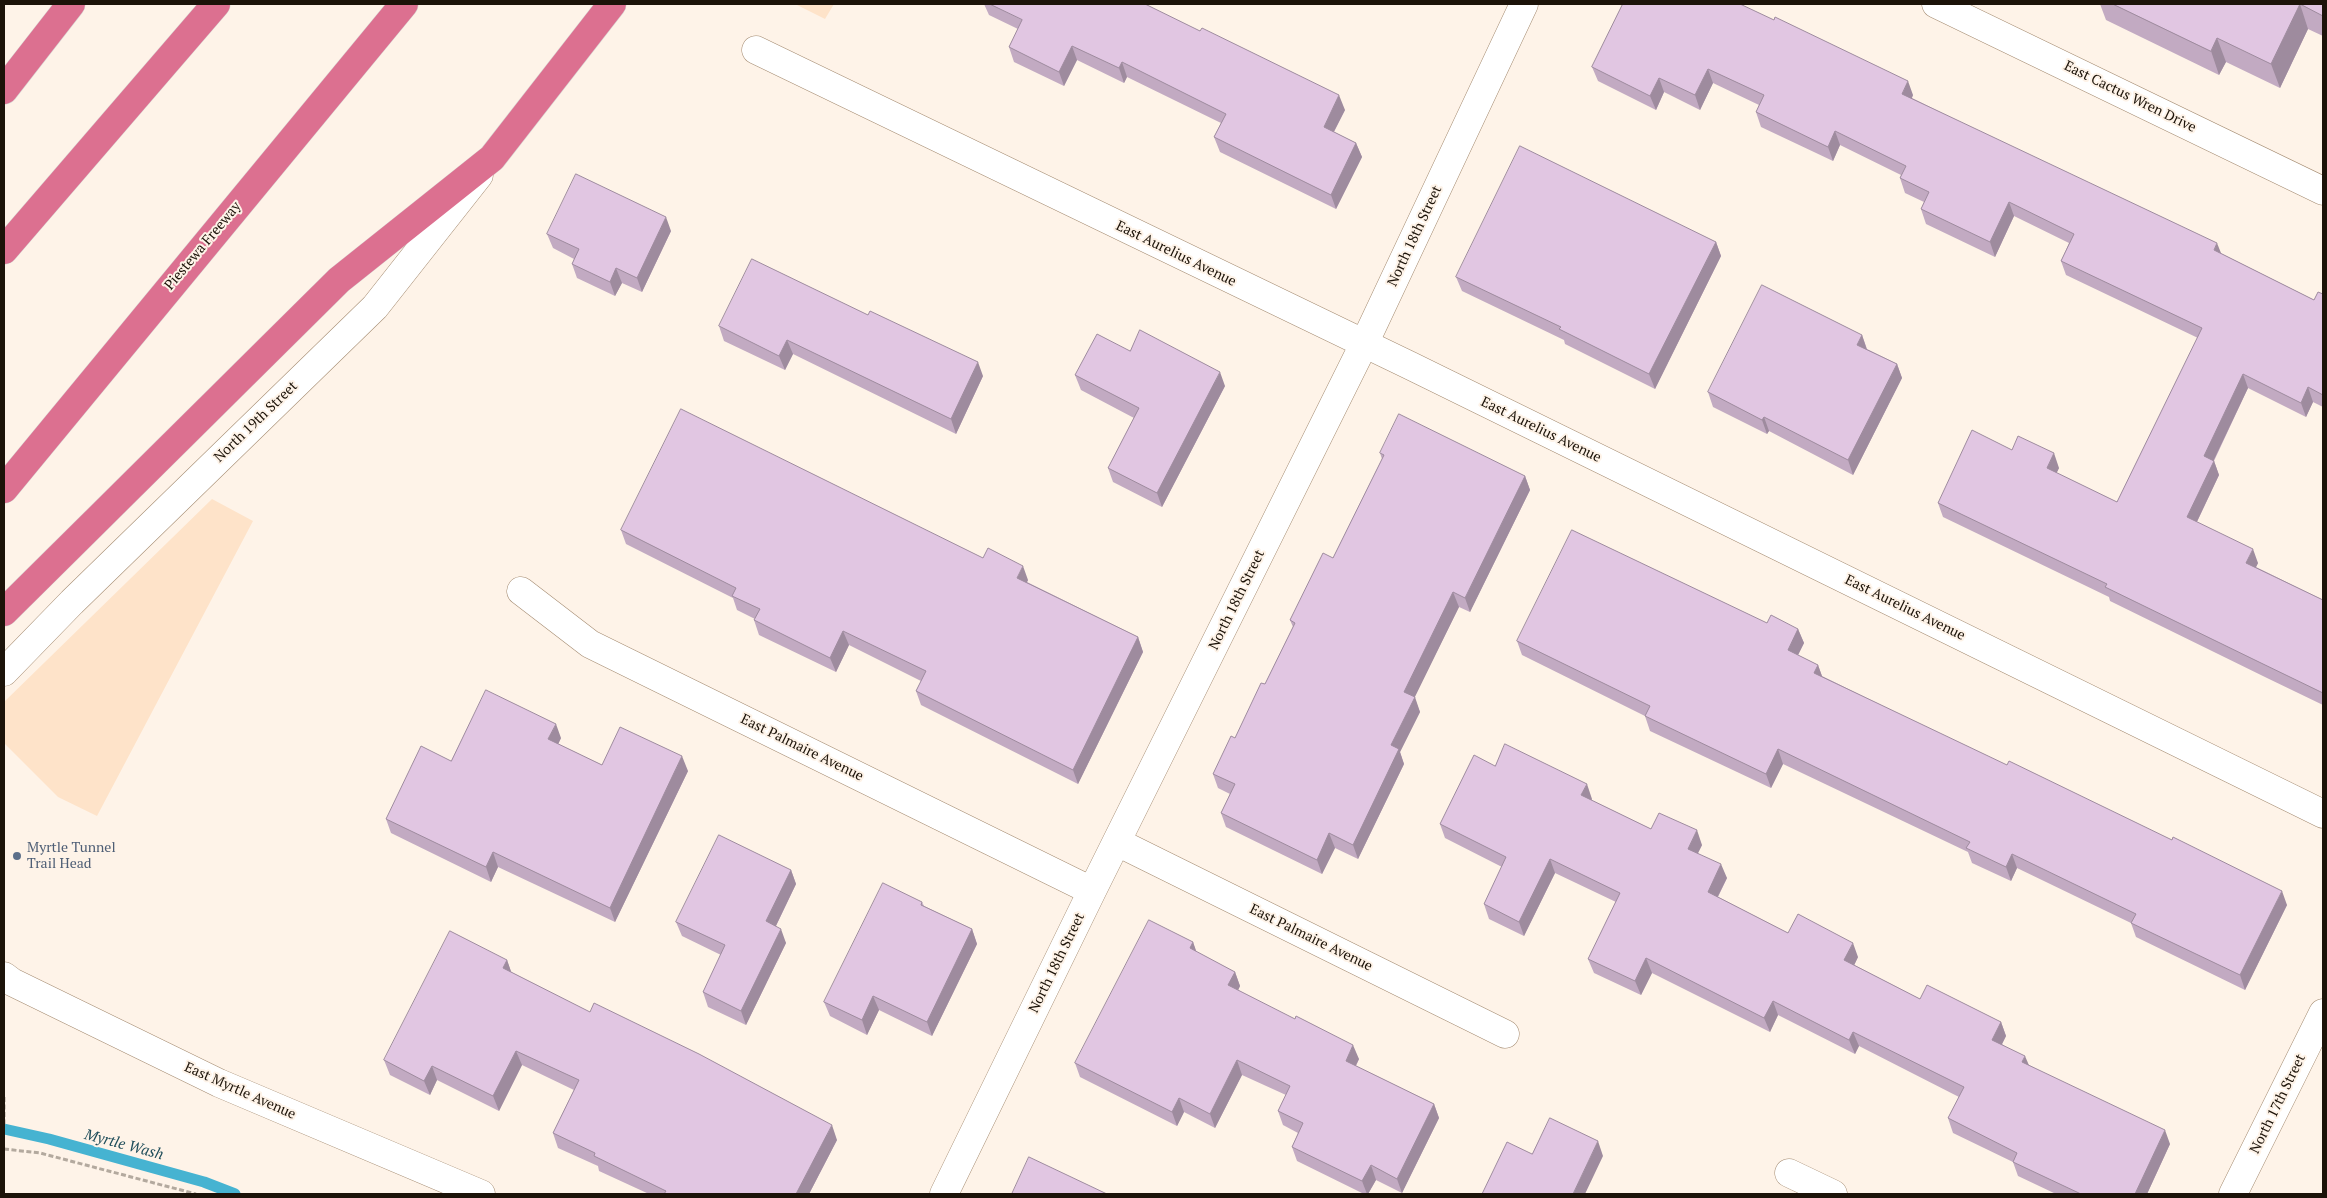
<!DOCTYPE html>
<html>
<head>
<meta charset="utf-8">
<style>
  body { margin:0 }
  #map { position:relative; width:2327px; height:1198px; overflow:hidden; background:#fef3e8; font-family:"PT Serif",serif }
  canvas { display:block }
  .frame { position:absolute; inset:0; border:5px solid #1c1309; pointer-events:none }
</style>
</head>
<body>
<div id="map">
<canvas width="2327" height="1198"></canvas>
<div class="frame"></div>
</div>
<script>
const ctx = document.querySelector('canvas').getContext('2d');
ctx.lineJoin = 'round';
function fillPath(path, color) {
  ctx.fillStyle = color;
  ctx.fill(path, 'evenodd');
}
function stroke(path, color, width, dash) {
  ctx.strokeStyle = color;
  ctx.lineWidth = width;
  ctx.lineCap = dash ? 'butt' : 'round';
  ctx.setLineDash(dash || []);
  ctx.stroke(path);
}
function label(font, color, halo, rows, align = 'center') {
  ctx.font = font + ' "PT Serif",serif';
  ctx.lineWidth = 4;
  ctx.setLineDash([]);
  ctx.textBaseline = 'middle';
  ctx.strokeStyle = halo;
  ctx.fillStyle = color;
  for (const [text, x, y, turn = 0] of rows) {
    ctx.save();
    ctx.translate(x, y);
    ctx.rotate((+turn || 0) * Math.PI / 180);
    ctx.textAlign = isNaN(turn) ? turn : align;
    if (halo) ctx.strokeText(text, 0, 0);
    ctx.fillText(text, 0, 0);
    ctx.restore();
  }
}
fillPath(new Path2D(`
  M 795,4 L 834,4 L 825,19 Z
  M 212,499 L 253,521 L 97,816 L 58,797 L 4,743 L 4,702 Z`), '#fee3c9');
stroke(new Path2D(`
  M 4,1129 L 49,1139 L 204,1182 L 235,1194`), '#46b3d1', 11);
const street = new Path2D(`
  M 1936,4 L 2323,191
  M 756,50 L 1411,366 L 2323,814
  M 521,591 L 590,644 L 1092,891
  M 4,672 L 72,602 L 375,307 L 479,175
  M 1117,842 L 1505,1034
  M 4,976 L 12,982 L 219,1083 L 481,1194
  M 1789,1173 L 1833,1194
  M 944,1194 L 1092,891 L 1364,344 L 1524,4
  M 2233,1194 L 2323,1013`);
const highway = new Path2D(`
  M 4,90 L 71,4
  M 4,250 L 216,4
  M 4,489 L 404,4
  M 4,612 L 339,280 L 492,158 L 612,4`);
stroke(street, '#a48b71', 29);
stroke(highway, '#d6d5d3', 29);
stroke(new Path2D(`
  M 4,1097 L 4,1127
  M 4,1149 L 40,1153 L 196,1194`), '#b3a99e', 3, [5, 2.5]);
stroke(street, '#fff', 28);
stroke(highway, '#dc7090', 28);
fillPath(new Path2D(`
  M 984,4 L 1145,4 L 1345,110 L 1334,132 L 1356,143 L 1362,157 L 1336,209 L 1220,152 L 1214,137 L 1221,123 L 1127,77 L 1124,83 L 1077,60 L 1064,86 L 1014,62 L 1009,47 L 1018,29 L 989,15 Z
  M 1623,4 L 1913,95 L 1912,98 L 2314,300 L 2323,294 L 2323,407 L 2313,402 L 2306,417 L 2248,388 L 2214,461 L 2219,475 L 2197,522 L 2258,563 L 2256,567 L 2323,600 L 2323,705 L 2267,678 L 2110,601 L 2109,597 L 1943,517 L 1938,503 L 2012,450 L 2059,468 L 2056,473 L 2117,502 L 2198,338 L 2066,275 L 2061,261 L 2069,243 L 2014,216 L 1995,257 L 1926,224 L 1921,209 L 1924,202 L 1905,193 L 1900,178 L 1901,175 L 1840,145 L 1833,161 L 1761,127 L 1756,112 L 1759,105 L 1713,83 L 1700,110 L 1664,92 L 1656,110 L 1598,81 L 1592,67 Z
  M 2100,4 L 2323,4 L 2323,36 L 2308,29 L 2280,88 L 2226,62 L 2219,75 L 2106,20 Z
  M 671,231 L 642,292 L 622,283 L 615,296 L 577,278 L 572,264 L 574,259 L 553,248 L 547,234 Z
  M 1716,242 L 1721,256 L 1655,389 L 1565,344 L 1564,340 L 1462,291 L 1456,277 Z
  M 719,326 L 983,376 L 956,434 L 793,354 L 785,370 L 724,341 Z
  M 1862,335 L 1867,349 L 1897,364 L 1902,378 L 1853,475 L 1769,431 L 1767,434 L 1713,407 L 1708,392 Z
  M 1130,351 L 1225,386 L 1162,507 L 1113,482 L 1108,468 L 1134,418 L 1081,390 L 1075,375 Z
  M 1380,453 L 1525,476 L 1530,490 L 1470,612 L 1459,607 L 1414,697 L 1420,712 L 1400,752 L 1404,764 L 1358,859 L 1335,848 L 1322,874 L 1226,827 L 1221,813 L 1230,794 L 1218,788 L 1213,774 L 1235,738 L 1265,684 L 1293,627 L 1290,620 L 1333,558 L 1382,459 Z
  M 621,530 L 1028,580 L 1027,582 L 1138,637 L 1143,652 L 1078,784 L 921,705 L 916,691 L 921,681 L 849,645 L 836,672 L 759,635 L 754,620 L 755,619 L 737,610 L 733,598 L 626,544 Z
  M 1767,623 L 1798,629 L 1804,643 L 1798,655 L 1818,665 L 1822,676 L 2287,905 L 2245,990 L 2136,937 L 2131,923 L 2017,868 L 2011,881 L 1972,863 L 1968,852 L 1783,764 L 1771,788 L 1650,731 L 1645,716 L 1522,655 L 1517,641 Z
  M 561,738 L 558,744 L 602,765 L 688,771 L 615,922 L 498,867 L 491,882 L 391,833 L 386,819 L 451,761 Z
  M 1592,799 L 1591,800 L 1651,829 L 1702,845 L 1698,853 L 1727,878 L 1718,897 L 1788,933 L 1858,957 L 1854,965 L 1920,999 L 2001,1022 L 2006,1036 L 2002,1044 L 2029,1065 L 2170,1144 L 2147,1194 L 2056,1194 L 2018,1176 L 2013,1162 L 1953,1133 L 1948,1118 L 1959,1097 L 1859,1046 L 1855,1054 L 1778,1015 L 1770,1032 L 1652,973 L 1641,995 L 1594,973 L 1588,959 L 1616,902 L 1555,873 L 1524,936 L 1489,919 L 1484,904 L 1502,867 L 1445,838 L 1440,824 Z
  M 791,870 L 796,884 L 776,926 L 786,943 L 746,1025 L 708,1007 L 703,992 L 721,955 L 682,936 L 676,922 Z
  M 922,902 L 924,906 L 972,929 L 977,944 L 932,1036 L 879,1010 L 867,1035 L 830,1016 L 824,1002 Z
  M 1193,942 L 1196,952 L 1235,972 L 1240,986 L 1238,990 L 1359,1059 L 1356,1066 L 1434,1104 L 1439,1118 L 1402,1193 L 1376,1180 L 1368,1194 L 1364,1194 L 1297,1161 L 1292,1147 L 1298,1133 L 1283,1125 L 1278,1111 L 1286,1095 L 1242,1075 L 1215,1128 L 1184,1112 L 1177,1126 L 1080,1077 L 1075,1063 Z
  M 507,960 L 511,972 L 837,1140 L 809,1194 L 649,1194 L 599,1171 L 598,1166 L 558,1148 L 553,1133 L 574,1090 L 522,1065 L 499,1111 L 437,1080 L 430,1095 L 390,1075 L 384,1060 Z`), '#c2aac2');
fillPath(new Path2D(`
  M 2300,4 L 2308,29 L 2280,88 L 2271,64 Z
  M 2217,38 L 2226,62 L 2219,75 L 2211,51 Z
  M 1072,46 L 1077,60 L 1064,86 L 1059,72 Z
  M 1122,62 L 1127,77 L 1124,83 L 1119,68 Z
  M 1708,69 L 1713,83 L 1700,110 L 1695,95 Z
  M 1659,78 L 1664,92 L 1656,110 L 1650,96 Z
  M 1908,81 L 1913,95 L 1907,108 L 1902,94 Z
  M 1339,95 L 1345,110 L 1329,141 L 1324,127 Z
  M 1835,131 L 1840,145 L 1833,161 L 1828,147 Z
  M 1356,143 L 1362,157 L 1336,209 L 1331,195 Z
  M 2009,202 L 2014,216 L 1995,257 L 1990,242 Z
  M 666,217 L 671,231 L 642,292 L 637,278 Z
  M 1716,242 L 1721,256 L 1655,389 L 1649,374 Z
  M 2217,243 L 2223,258 L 2214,250 Z
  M 616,268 L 622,283 L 615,296 L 610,282 Z
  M 1862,335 L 1867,350 L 1857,345 Z
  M 787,340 L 793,354 L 785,370 L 779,356 Z
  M 978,362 L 983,376 L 956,434 L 951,419 Z
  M 1897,364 L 1902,378 L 1853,475 L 1848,460 Z
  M 1220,372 L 1225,386 L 1162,507 L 1157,493 Z
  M 2243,374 L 2248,388 L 2209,470 L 2204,456 Z
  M 2308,387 L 2313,402 L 2306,417 L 2301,403 Z
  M 1764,417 L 1769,431 L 1767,434 L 1762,420 Z
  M 2054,453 L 2059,468 L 2052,483 L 2047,468 Z
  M 2214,461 L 2219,475 L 2192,532 L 2187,517 Z
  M 1525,476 L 1530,490 L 1470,612 L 1465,598 Z
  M 2253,549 L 2258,563 L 2251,577 L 2246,563 Z
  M 1023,566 L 1028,580 L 1022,592 L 1017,578 Z
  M 1453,592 L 1459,607 L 1410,707 L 1404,692 Z
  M 1798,629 L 1804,643 L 1793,665 L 1788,650 Z
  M 843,631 L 849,645 L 836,672 L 830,658 Z
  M 1138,637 L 1143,652 L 1078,784 L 1073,770 Z
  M 1818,665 L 1823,679 L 1814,673 Z
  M 1415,697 L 1420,712 L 1400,752 L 1404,764 L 1358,859 L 1353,845 L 1391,745 Z
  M 556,724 L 561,738 L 554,753 L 548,739 Z
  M 1778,749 L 1783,764 L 1771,788 L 1766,774 Z
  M 682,756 L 688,771 L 615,922 L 610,908 Z
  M 1587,784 L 1592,799 L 1587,810 L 1581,795 Z
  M 1697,830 L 1702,845 L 1693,863 L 1688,849 Z
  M 1329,833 L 1335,848 L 1322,874 L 1317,860 Z
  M 493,852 L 498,867 L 491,882 L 486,867 Z
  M 2012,854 L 2017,868 L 2011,881 L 2006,867 Z
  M 1550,859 L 1555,873 L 1524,936 L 1519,922 Z
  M 1721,864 L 1727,878 L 1713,906 L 1708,892 Z
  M 791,870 L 796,884 L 771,936 L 766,921 Z
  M 2282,891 L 2287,905 L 2245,990 L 2240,975 Z
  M 781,929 L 786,943 L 746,1025 L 741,1011 Z
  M 972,929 L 977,944 L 932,1036 L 927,1022 Z
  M 1193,942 L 1198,956 L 1190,948 Z
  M 1853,943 L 1858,957 L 1850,974 L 1844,960 Z
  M 1646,958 L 1652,973 L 1641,995 L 1635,981 Z
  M 507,960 L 512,974 L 503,968 Z
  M 1235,972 L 1240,986 L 1234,999 L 1228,985 Z
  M 873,996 L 879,1010 L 867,1035 L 862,1020 Z
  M 1773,1001 L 1778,1015 L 1770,1032 L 1764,1018 Z
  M 2001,1022 L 2006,1036 L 1997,1054 L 1992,1040 Z
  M 1853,1032 L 1859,1046 L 1855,1054 L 1849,1040 Z
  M 1353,1045 L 1359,1059 L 1351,1075 L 1346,1061 Z
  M 516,1051 L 522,1065 L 499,1111 L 493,1096 Z
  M 2025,1056 L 2031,1070 L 2022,1062 Z
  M 1237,1060 L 1242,1075 L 1215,1128 L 1210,1114 Z
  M 432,1066 L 437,1080 L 430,1095 L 424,1081 Z
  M 1179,1098 L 1184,1112 L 1177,1126 L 1172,1112 Z
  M 1434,1104 L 1439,1118 L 1402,1193 L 1397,1179 Z
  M 832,1125 L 837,1140 L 809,1194 L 796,1194 Z
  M 2165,1130 L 2170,1144 L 2147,1194 L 2135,1194 Z
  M 1598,1141 L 1603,1156 L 1585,1194 L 1573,1194 Z
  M 1371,1165 L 1376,1180 L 1368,1194 L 1367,1194 L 1362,1181 Z`), '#9e8b9e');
const building = new Path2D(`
  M 990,4 L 1145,4 L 1200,31 L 1202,28 L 1339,95 L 1324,127 L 1356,143 L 1331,195 L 1214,137 L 1226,114 L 1122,62 L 1119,68 L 1072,46 L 1059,72 L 1009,47 L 1022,20 Z
  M 1623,4 L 1740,4 L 1774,20 L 1775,17 L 1908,81 L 1902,94 L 2217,243 L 2214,250 L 2314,300 L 2318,292 L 2323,294 L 2323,395 L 2308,387 L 2301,403 L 2243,374 L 2204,456 L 2214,461 L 2187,517 L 2253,549 L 2246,563 L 2323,600 L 2323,693 L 2261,663 L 2105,587 L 2107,584 L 1938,503 L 1972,430 L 2012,450 L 2018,436 L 2054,453 L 2047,468 L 2117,502 L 2202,328 L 2061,261 L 2074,234 L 2009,202 L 1990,242 L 1921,209 L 1929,192 L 1900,178 L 1906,166 L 1835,131 L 1828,147 L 1756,112 L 1764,95 L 1708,69 L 1695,95 L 1659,78 L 1650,96 L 1592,67 Z
  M 2113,4 L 2323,4 L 2323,16 L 2300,4 L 2271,64 L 2217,38 L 2211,51 Z
  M 1520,146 L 1716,242 L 1649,374 L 1559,329 L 1561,327 L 1456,277 Z
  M 576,174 L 666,217 L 637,278 L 616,268 L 610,282 L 572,264 L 579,249 L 547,234 Z
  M 752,259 L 868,315 L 870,311 L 978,362 L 951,419 L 787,340 L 779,356 L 719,326 Z
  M 1762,285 L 1862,335 L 1857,345 L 1897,364 L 1848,460 L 1764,417 L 1762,420 L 1708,392 Z
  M 1140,330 L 1220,372 L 1157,493 L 1108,468 L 1139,408 L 1075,375 L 1097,334 L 1130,351 Z
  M 681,409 L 983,558 L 988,548 L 1023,566 L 1017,578 L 1138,637 L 1073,770 L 916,691 L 926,671 L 843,631 L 830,658 L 754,620 L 760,609 L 732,596 L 736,588 L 621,530 Z
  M 1399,414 L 1525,476 L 1465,598 L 1453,592 L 1404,692 L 1415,697 L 1391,745 L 1399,749 L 1353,845 L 1329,833 L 1317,860 L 1221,813 L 1235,784 L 1213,774 L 1231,736 L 1235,738 L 1261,683 L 1265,684 L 1295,623 L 1290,620 L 1323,553 L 1333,558 L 1384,455 L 1380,453 Z
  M 1572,530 L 1767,623 L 1771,615 L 1798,629 L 1788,650 L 1818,665 L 1814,673 L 2007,765 L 2009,761 L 2172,840 L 2173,837 L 2282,891 L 2240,975 L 2131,923 L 2136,914 L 2012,854 L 2006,867 L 1966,848 L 1970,842 L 1778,749 L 1766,774 L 1645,716 L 1650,706 L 1517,641 Z
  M 486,690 L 556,724 L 548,739 L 602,765 L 620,727 L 682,756 L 610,908 L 493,852 L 486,867 L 386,819 L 421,746 L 451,761 Z
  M 1505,744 L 1587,784 L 1581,795 L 1651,829 L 1659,813 L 1697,830 L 1688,849 L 1721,864 L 1708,892 L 1788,933 L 1798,914 L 1853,943 L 1844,960 L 1920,999 L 1927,985 L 2001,1022 L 1992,1040 L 2025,1056 L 2022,1062 L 2165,1130 L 2135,1194 L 2081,1194 L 2013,1162 L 2017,1153 L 1948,1118 L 1964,1087 L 1853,1032 L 1849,1040 L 1773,1001 L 1764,1018 L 1646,958 L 1635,981 L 1588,959 L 1620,893 L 1550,859 L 1519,922 L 1484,904 L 1506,857 L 1440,824 L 1474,755 L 1495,766 Z
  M 719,835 L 791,870 L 766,921 L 781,929 L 741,1011 L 703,992 L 725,945 L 676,922 Z
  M 883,883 L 922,902 L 921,905 L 972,929 L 927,1022 L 873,996 L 862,1020 L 824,1002 Z
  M 1149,920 L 1193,942 L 1190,948 L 1235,972 L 1228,985 L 1295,1019 L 1296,1016 L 1353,1045 L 1346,1061 L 1434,1104 L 1397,1179 L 1371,1165 L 1362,1181 L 1292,1147 L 1303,1123 L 1278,1111 L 1290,1086 L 1237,1060 L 1210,1114 L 1179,1098 L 1172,1112 L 1075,1063 Z
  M 450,931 L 507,960 L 503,968 L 590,1012 L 594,1003 L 699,1054 L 832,1125 L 796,1194 L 664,1194 L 666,1191 L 594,1156 L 595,1153 L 553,1133 L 579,1080 L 516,1051 L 493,1096 L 432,1066 L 424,1081 L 384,1060 Z
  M 1550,1118 L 1598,1141 L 1573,1194 L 1482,1194 L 1507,1142 L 1532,1154 Z
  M 1029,1157 L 1107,1194 L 1012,1194 Z`);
fillPath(building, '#e1c6e2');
stroke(building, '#9e8b9e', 1);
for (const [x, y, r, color] of [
  [17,856,5,"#5c6f8a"]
]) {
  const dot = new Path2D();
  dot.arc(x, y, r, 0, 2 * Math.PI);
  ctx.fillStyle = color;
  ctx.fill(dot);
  stroke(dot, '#fef3e8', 2);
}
label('14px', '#1c1309', '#fef3e8', [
  ["East Cactus Wren Drive",2130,97,26],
  ["North 18th Street",1415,236,-65],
  ["Piestewa Freeway",203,246,-50],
  ["East Aurelius Avenue",1176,254,26],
  ["North 19th Street",256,422,-44],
  ["East Aurelius Avenue",1541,430,26],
  ["North 18th Street",1237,600,-64],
  ["East Aurelius Avenue",1905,608,26],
  ["East Palmaire Avenue",802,748,26],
  ["East Palmaire Avenue",1311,938,26],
  ["North 18th Street",1057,963,-64],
  ["East Myrtle Avenue",240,1091,24],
  ["North 17th Street",2278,1104,-64]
]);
label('14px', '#4e5e75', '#fef3e8', [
  ["Myrtle Tunnel",27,848],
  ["Trail Head",27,864]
], 'left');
label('italic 15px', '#204e5b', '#fef3e8', [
  ["Myrtle Wash",124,1145,15]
]);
</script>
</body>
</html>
